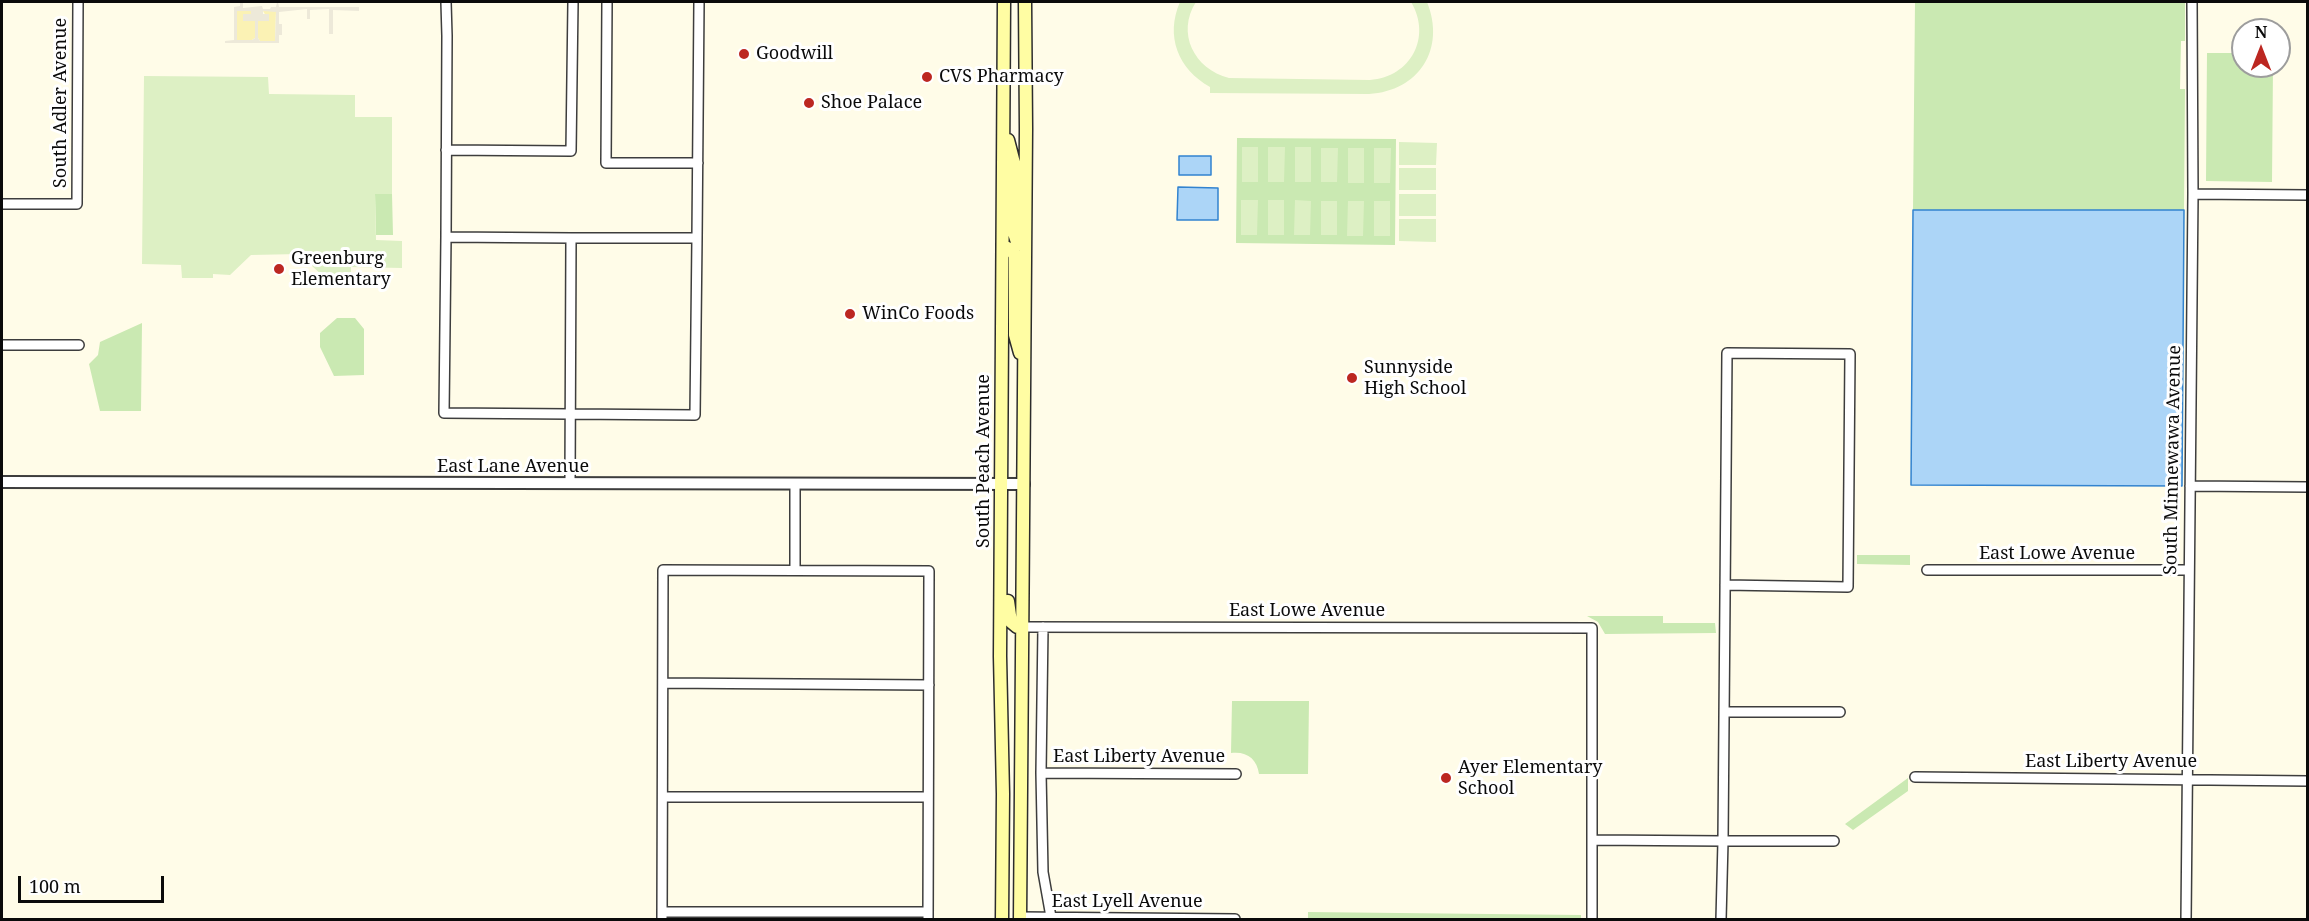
<!DOCTYPE html>
<html>
<head>
<meta charset="utf-8">
<style>
  body { margin:0 }
  #map { position:relative; width:2309px; height:921px; overflow:hidden; background:#fffce8; font-family:"Noto Serif",serif }
  canvas { display:block }
  .frame { position:absolute; inset:0; border:3px solid #0a0a0a; pointer-events:none }
  .north { position:absolute; left:2231px; top:18px; width:60px; height:60px; box-sizing:border-box; background:#fff; border:2px solid #9d9d9d; border-radius:50%; rotate:0deg; font-size:16px; font-weight:700; line-height:24px; text-align:center; color:#0a0a0a }
  .north::after { content:''; display:block; margin:auto; width:21px; height:27px; background:#bc2721; clip-path:polygon(50% 0,100% 100%,50% 72%,0 100%) }
  .scale { position:absolute; left:18px; top:876px; width:146px; height:27px; box-sizing:border-box; border:3px solid #0a0a0a; border-top:0; padding-left:8px; font-size:18px; line-height:21px; white-space:nowrap; color:#0a0a0a; -webkit-text-stroke:4px #fff; paint-order:stroke }
</style>
</head>
<body>
<div id="map">
<canvas width="2309" height="921"></canvas>
<div class="frame"></div>
<div class="north">N</div>
<div class="scale">100 m</div>
</div>
<script>
const ctx = document.querySelector('canvas').getContext('2d');
ctx.lineJoin = 'round';
function fillPath(path, color) {
  ctx.fillStyle = color;
  ctx.fill(path, 'evenodd');
}
function stroke(path, color, width, dash) {
  ctx.strokeStyle = color;
  ctx.lineWidth = width;
  ctx.lineCap = dash ? 'butt' : 'round';
  ctx.setLineDash(dash || []);
  ctx.stroke(path);
}
function label(font, color, halo, rows, align = 'center') {
  ctx.font = font + ' "Noto Serif",serif';
  ctx.lineWidth = 6;
  ctx.setLineDash([]);
  ctx.textBaseline = 'middle';
  ctx.strokeStyle = halo;
  ctx.fillStyle = color;
  for (const [text, x, y, turn = 0] of rows) {
    ctx.save();
    ctx.translate(x, y);
    ctx.rotate((+turn || 0) * Math.PI / 180);
    ctx.textAlign = isNaN(turn) ? turn : align;
    if (halo) ctx.strokeText(text, 0, 0);
    ctx.fillText(text, 0, 0);
    ctx.restore();
  }
}
fillPath(new Path2D(`
  M 1915,2 L 2185,2 L 2185,41 L 2181,41 L 2180,89 L 2185,89 L 2184,210 L 1913,210 Z
  M 2207,53 L 2243,53 L 2243,66 L 2273,66 L 2272,182 L 2206,181 Z
  M 1237,138 L 1396,139 L 1395,245 L 1236,243 Z
  M 375,194 L 392,194 L 393,235 L 376,235 Z
  M 337,318 L 355,318 L 364,329 L 364,375 L 334,376 L 320,347 L 320,333 Z
  M 142,323 L 141,411 L 100,411 L 89,364 L 98,355 L 100,342 Z
  M 1857,555 L 1910,555 L 1910,565 L 1857,564 Z
  M 1587,616 L 1663,616 L 1663,623 L 1715,623 L 1716,633 L 1605,634 L 1598,622 Z
  M 1232,701 L 1309,701 L 1308,774 L 1259,774 C 1257,759 1247,751 1231,753 Z
  M 1908,778 L 1908,791 L 1853,830 L 1845,824 Z
  M 1308,912 L 1581,915 L 1581,919 L 1308,920 Z`), '#cae9b2');
fillPath(new Path2D(`
  M 237,11 L 251,11 L 251,14 L 243,14 L 243,20 L 255,21 L 255,38 L 252,40 L 237,40 Z
  M 263,11 L 276,11 L 275,41 L 260,41 L 258,38 L 258,21 L 269,21 Z`), '#fbf2b4');
fillPath(new Path2D(`
  M 1180,2 L 1196,2 C 1176,33 1194,69 1229,78 L 1370,80 C 1411,77 1432,37 1411,2 L 1427,2 C 1446,49 1419,91 1369,94 L 1210,93 L 1210,87 C 1178,69 1165,36 1180,2 Z
  M 144,76 L 268,77 L 269,94 L 355,95 L 355,117 L 392,117 L 392,194 L 375,194 L 376,240 L 402,241 L 402,268 L 351,267 L 351,277 L 324,277 L 299,254 L 251,255 L 230,275 L 213,274 L 213,278 L 182,278 L 181,265 L 142,264 Z
  M 1399,142 L 1437,143 L 1436,165 L 1399,165 Z
  M 1242,147 L 1258,147 L 1258,182 L 1242,182 Z
  M 1268,147 L 1285,147 L 1284,182 L 1268,182 Z
  M 1295,147 L 1311,147 L 1311,182 L 1295,182 Z
  M 1321,148 L 1338,148 L 1337,182 L 1321,182 Z
  M 1348,148 L 1364,148 L 1364,183 L 1348,183 Z
  M 1374,148 L 1391,148 L 1390,183 L 1374,183 Z
  M 1399,168 L 1436,168 L 1436,190 L 1399,190 Z
  M 1399,194 L 1436,194 L 1436,216 L 1399,216 Z
  M 1241,200 L 1258,200 L 1257,235 L 1241,235 Z
  M 1268,200 L 1284,200 L 1284,235 L 1268,235 Z
  M 1295,200 L 1311,201 L 1310,235 L 1294,235 Z
  M 1321,201 L 1337,201 L 1337,235 L 1321,235 Z
  M 1348,201 L 1364,201 L 1363,236 L 1347,236 Z
  M 1374,201 L 1390,201 L 1390,236 L 1374,236 Z
  M 1399,219 L 1436,219 L 1436,242 L 1399,241 Z`), '#ddf0c4');
fillPath(new Path2D(`
  M 240,2 L 243,2 L 243,8 L 262,6 L 263,9 L 270,9 L 271,7 L 276,7 L 277,2 L 278,2 L 279,7 L 359,7 L 359,11 L 333,10 L 333,34 L 329,34 L 329,9 L 310,10 L 310,19 L 307,19 L 307,9 L 279,12 L 279,24 L 282,24 L 282,35 L 279,35 L 279,43 L 225,43 L 225,41 L 234,40 L 234,7 L 240,6 ZM 237,11 L 251,11 L 251,14 L 243,14 L 243,21 L 255,21 L 255,38 L 252,40 L 237,40 ZM 263,11 L 276,12 L 275,41 L 260,41 L 258,38 L 258,21 L 269,21 L 269,14 L 263,14 Z`), '#ede9d9');
const water = new Path2D(`
  M 1179,156 L 1211,156 L 1211,175 L 1179,175 Z
  M 1178,187 L 1218,188 L 1218,220 L 1177,220 Z
  M 1913,210 L 2184,210 L 2182,486 L 1911,485 Z`);
fillPath(water, '#acd5f7');
stroke(water, '#3283cf', 1.5);
const minor = new Path2D(`
  M 446,2 L 447,36 L 446,237 L 571,238
  M 607,2 L 606,163 L 698,163
  M 446,150 L 571,151 L 573,2
  M 2193,194 L 2308,195
  M 2,204 L 77,204 L 78,2
  M 446,237 L 444,413 L 695,415 L 697,238
  M 2,345 L 79,345
  M 570,483 L 571,238 L 697,238 L 699,2
  M 795,484 L 795,570
  M 2190,486 L 2308,487
  M 1927,570 L 2188,570
  M 1022,627 L 1592,628 L 1592,920
  M 1043,627 L 1041,773 L 1043,872 L 1051,917
  M 664,683 L 929,685
  M 1724,712 L 1840,712
  M 1041,773 L 1236,774
  M 1915,777 L 2308,781
  M 663,797 L 928,797
  M 1592,840 L 1723,841 C 1725,678 1725,516 1727,353 L 1850,354 L 1848,587 L 1725,585
  M 662,912 L 928,912
  M 1020,917 L 1235,919
  M 662,920 L 663,570 L 929,571 L 928,920
  M 1721,920 L 1723,841 L 1834,841
  M 2186,920 L 2193,194 L 2192,2`);
const tertiary = new Path2D(`
  M 2,482 L 1024,484`);
const secondary = new Path2D(`
  M 1008,140 L 1014,163 L 1014,233 L 1017,242 L 1025,247
  M 1003,246 L 1012,250 L 1015,256 L 1015,335 L 1020,353
  M 1008,601 L 1011,622 L 1017,627 L 1022,627
  M 1002,920 L 1003,794 L 1000,656 L 1004,2
  M 1020,920 L 1026,129 L 1025,2`);
stroke(minor, '#3d3d3d', 12);
stroke(tertiary, '#3d3d3d', 14);
stroke(secondary, '#2c2c2c', 15);
stroke(minor, '#fff', 9);
stroke(tertiary, '#fff', 10);
stroke(secondary, '#fffda3', 12);
for (const [x, y, r, color] of [
  [744,54,6,"#bc2721"],
  [927,77,6,"#bc2721"],
  [809,103,6,"#bc2721"],
  [279,269,6,"#bc2721"],
  [850,314,6,"#bc2721"],
  [1352,378,6,"#bc2721"],
  [1446,778,6,"#bc2721"]
]) {
  const dot = new Path2D();
  dot.arc(x, y, r, 0, 2 * Math.PI);
  ctx.fillStyle = color;
  ctx.fill(dot);
  stroke(dot, '#fff', 2);
}
label('18px', '#0a0a0a', '#fff', [
  ["Goodwill",756,54],
  ["CVS Pharmacy",939,77],
  ["Shoe Palace",821,103],
  ["Greenburg",291,259],
  ["Elementary",291,280],
  ["WinCo Foods",862,314],
  ["Sunnyside",1364,368],
  ["High School",1364,389],
  ["Ayer Elementary",1458,768],
  ["School",1458,789]
], 'left');
label('18px', '#0a0a0a', '#fff', [
  ["South Adler Avenue",61,103,-90],
  ["South Minnewawa Avenue",2173,460,-89],
  ["South Peach Avenue",984,461,-90],
  ["East Lane Avenue",513,467],
  ["East Lowe Avenue",2057,554],
  ["East Lowe Avenue",1307,611],
  ["East Liberty Avenue",1139,757],
  ["East Liberty Avenue",2111,762],
  ["East Lyell Avenue",1127,902]
]);
</script>
</body>
</html>
